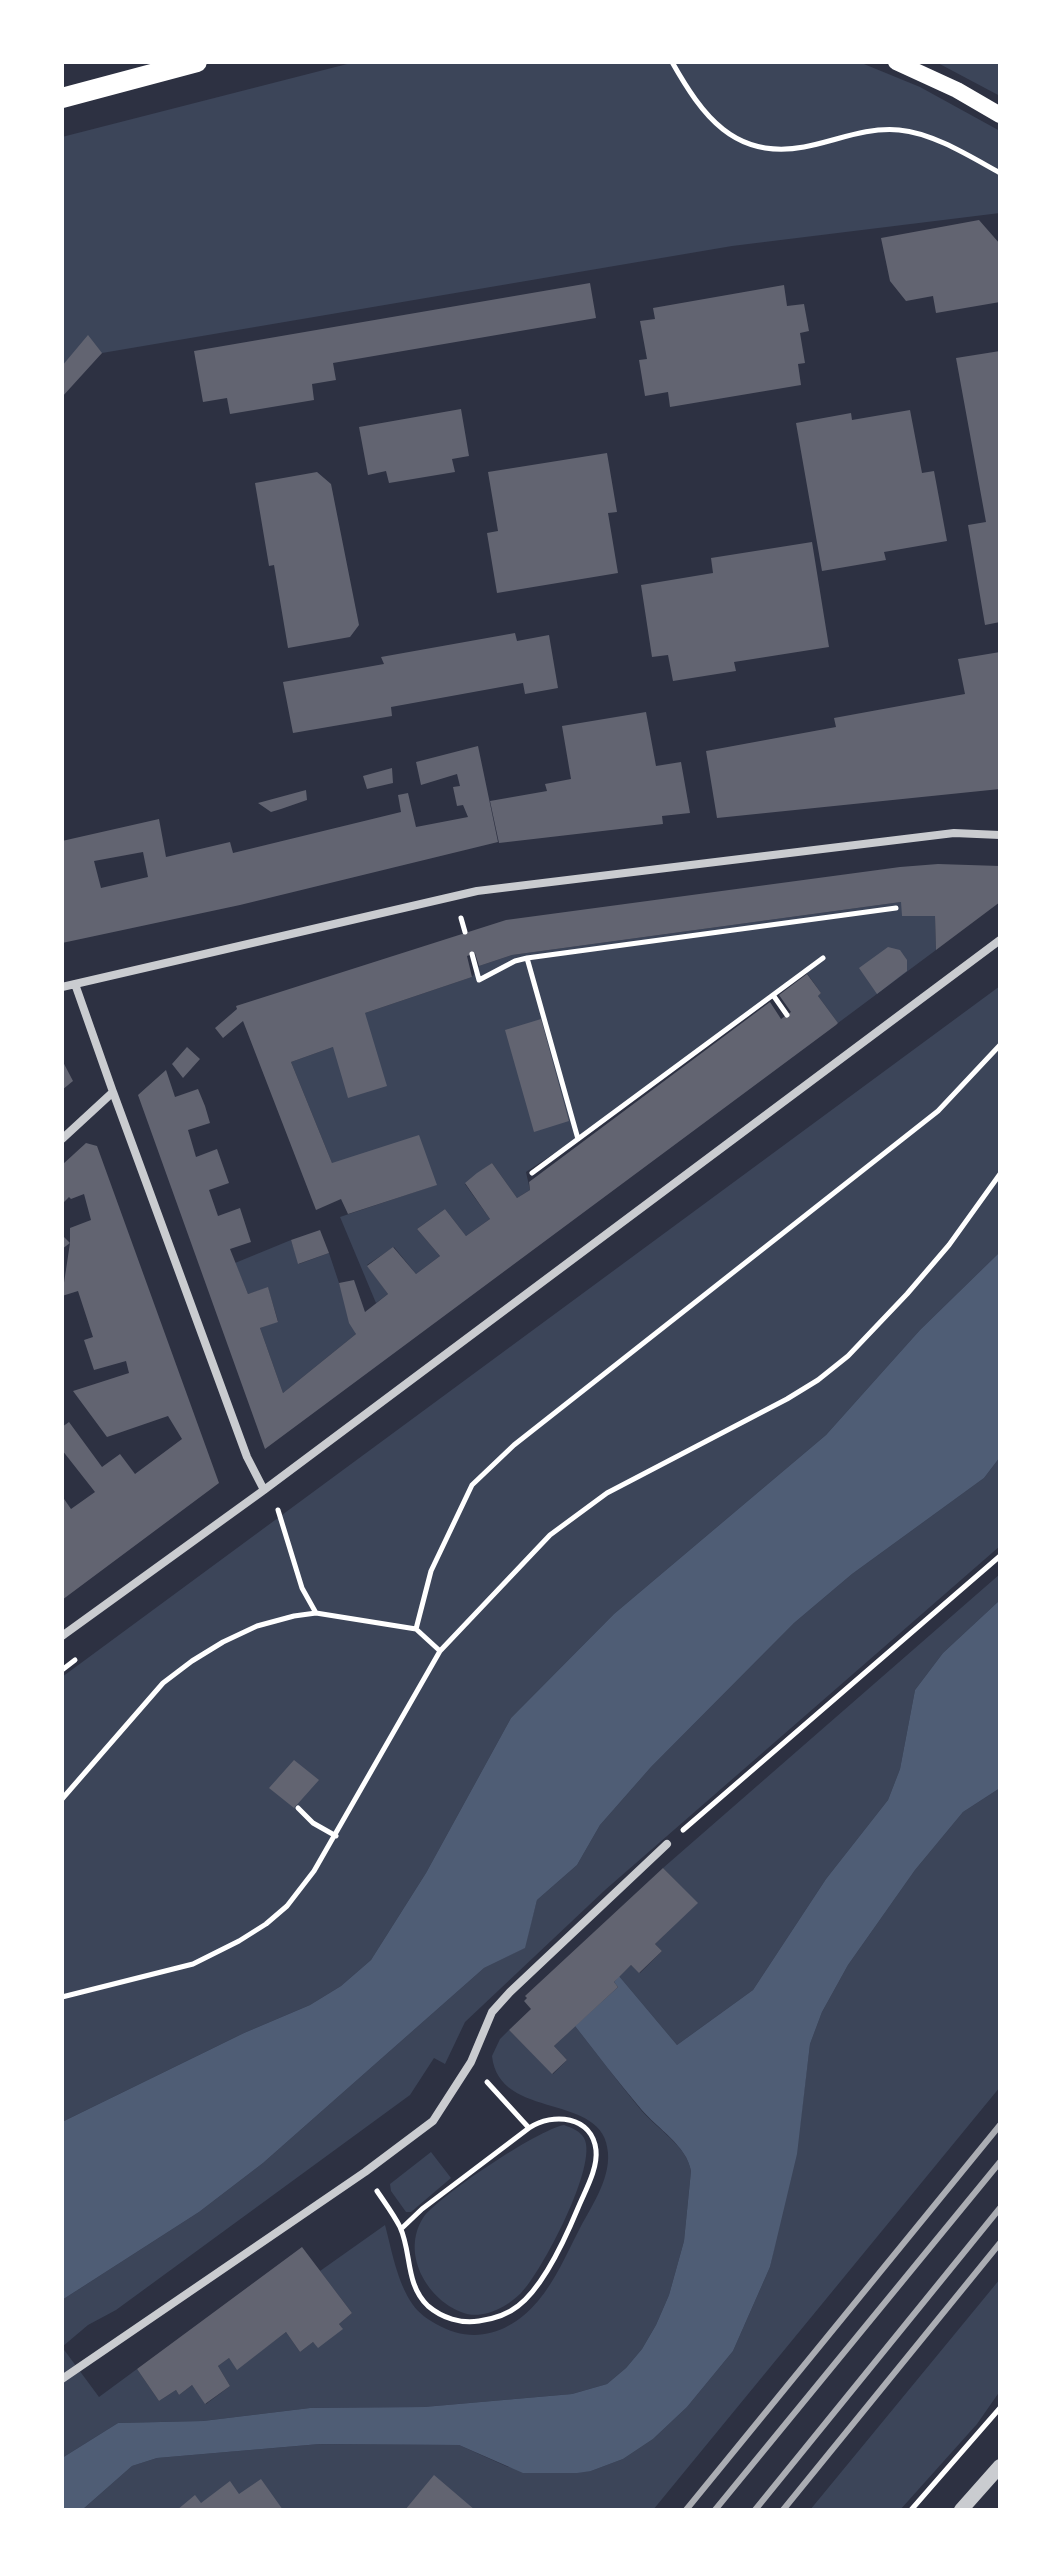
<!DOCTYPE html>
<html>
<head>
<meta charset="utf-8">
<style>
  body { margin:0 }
  #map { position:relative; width:1062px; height:2572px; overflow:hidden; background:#2d3142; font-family:"Asap Condensed",sans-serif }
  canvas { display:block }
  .frame { position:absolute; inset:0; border:64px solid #fff; pointer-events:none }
</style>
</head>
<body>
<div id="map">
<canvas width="1062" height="2572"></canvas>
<div class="frame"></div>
</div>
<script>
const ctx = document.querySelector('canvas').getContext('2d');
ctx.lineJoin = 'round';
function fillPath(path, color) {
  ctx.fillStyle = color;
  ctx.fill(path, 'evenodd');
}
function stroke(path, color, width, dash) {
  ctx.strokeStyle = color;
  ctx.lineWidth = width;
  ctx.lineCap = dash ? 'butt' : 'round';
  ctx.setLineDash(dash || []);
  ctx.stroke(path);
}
fillPath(new Path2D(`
  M 355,62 L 859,62 L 920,87 L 1000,131 L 1000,213 L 732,246 L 102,353 L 62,389 L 62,137 Z
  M 936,62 L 1000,62 L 1000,96 Z
  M 901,902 L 935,916 L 936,950 L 838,1023 L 818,996 L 821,993 L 804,969 L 582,1135 L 526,1172 L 530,1190 L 517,1198 L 492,1163 L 465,1184 L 490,1219 L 466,1236 L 445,1209 L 417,1229 L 440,1256 L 416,1274 L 394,1247 L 367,1265 L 388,1294 L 376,1303 L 340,1217 L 436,1185 L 332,1163 L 291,1062 L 333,1047 L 365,1013 L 472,977 L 479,966 L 512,955 Z
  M 1000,986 L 1000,1252 L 920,1330 L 826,1435 L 614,1614 L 511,1718 L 426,1873 L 371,1960 L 341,1986 L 310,2005 L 244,2033 L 62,2122 L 62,1677 Z
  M 291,1240 L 299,1264 L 329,1253 L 356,1334 L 283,1393 L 260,1328 L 278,1321 L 268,1288 L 248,1294 L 235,1263 Z
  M 1000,1457 L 1000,1546 L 605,1890 L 465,2022 L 445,2064 L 434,2058 L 410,2095 L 116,2310 L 88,2325 L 62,2347 L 99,2397 L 137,2369 L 159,2401 L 176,2390 L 179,2395 L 192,2385 L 206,2404 L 230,2386 L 218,2366 L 229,2358 L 237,2369 L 286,2332 L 300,2352 L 313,2342 L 318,2347 L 342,2328 L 339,2324 L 352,2313 L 320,2271 L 385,2225 C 392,2251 397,2282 413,2305 C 419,2313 427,2319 436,2324 C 474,2346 511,2333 538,2301 C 555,2281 566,2255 578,2232 C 590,2208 610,2181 608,2153 C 605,2091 499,2122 492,2056 L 500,2039 L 509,2030 L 553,2074 L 567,2060 L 554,2046 L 575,2026 C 597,2054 618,2082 641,2110 C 657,2129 687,2146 691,2171 L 684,2241 L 669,2295 L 656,2325 L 642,2349 L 626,2368 L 607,2384 L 572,2394 L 424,2407 L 310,2408 L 203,2421 L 118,2423 L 62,2458 L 62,2300 L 199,2212 L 263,2163 L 484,1968 L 524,1948 L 537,1900 L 577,1865 L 600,1825 L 651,1767 L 794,1623 L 852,1574 L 984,1478 Z
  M 1000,1574 L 1000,1600 L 943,1653 L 915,1690 L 900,1769 L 888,1800 L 826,1879 L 753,1990 L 677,2045 L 619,1976 L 631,1965 L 640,1973 L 662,1951 L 655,1944 L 697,1903 L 663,1868 Z
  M 1000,1788 L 1000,2087 L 653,2510 L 82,2510 L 132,2466 L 157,2458 L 320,2444 L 459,2445 L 508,2467 L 591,2471 L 623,2459 L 653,2439 L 687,2407 L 733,2351 L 770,2267 L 800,2124 L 810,2044 L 822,2012 L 848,1965 L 915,1870 L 963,1812 Z
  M 564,2125 C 572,2128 580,2131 584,2138 C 599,2164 541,2273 521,2293 C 507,2307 482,2321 461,2312 C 426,2298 401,2253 423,2218 C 437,2197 539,2129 564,2125 Z
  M 431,2152 L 451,2178 L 411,2212 L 406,2212 L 391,2191 L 390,2184 Z
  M 1000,2279 L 1000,2391 L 977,2424 L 900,2510 L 810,2510 Z`), '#3c4559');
fillPath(new Path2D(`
  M 1000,1252 L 1000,1457 L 984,1478 L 852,1574 L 794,1623 L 651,1767 L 600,1825 L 577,1865 L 537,1900 L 525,1948 L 484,1968 L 263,2163 L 199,2212 L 62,2300 L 62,2122 L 244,2033 L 310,2005 L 341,1986 L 371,1960 L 426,1873 L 511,1718 L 614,1614 L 826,1435 L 920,1330 Z
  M 1000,1600 L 1000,1788 L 963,1812 L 915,1870 L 848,1965 L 822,2012 L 810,2044 L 797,2154 L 770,2267 L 733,2351 L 687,2407 L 653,2439 L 623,2459 L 591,2471 L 577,2473 L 523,2473 L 459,2445 L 320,2444 L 157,2458 L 132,2466 L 82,2510 L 62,2510 L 62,2458 L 118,2423 L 203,2421 L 310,2408 L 424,2407 L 572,2394 L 607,2384 L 626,2368 L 642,2349 L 656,2325 L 669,2295 L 684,2241 L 691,2171 C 687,2146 657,2128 641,2109 C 618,2082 597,2054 575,2026 L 618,1987 L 614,1982 L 619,1976 L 677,2045 L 753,1990 L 826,1879 L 888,1800 L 900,1769 L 915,1690 L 943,1653 Z`), '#4f5d75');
fillPath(new Path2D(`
  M 979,220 L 1000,244 L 1000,302 L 936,313 L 933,296 L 906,301 L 890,281 L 881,238 Z
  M 590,283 L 596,318 L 333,363 L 336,380 L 312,384 L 314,400 L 230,414 L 227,398 L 203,402 L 194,351 Z
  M 784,285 L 787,306 L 804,304 L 809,331 L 800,333 L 805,363 L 798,364 L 801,385 L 670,407 L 668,392 L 645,396 L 639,360 L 647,359 L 640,321 L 655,319 L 653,308 Z
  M 88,335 L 102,353 L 62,397 L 62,366 Z
  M 1000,351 L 1000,622 L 985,625 L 968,525 L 986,522 L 956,358 Z
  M 461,409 L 469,456 L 452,459 L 455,472 L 389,483 L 386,471 L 368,475 L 359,427 Z
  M 910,410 L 922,473 L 934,471 L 947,541 L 884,552 L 886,560 L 822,571 L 796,423 L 851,413 L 852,420 Z
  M 607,453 L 617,512 L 608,513 L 618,573 L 497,593 L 487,533 L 498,531 L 488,472 Z
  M 317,472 L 331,484 L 359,625 L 350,637 L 288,648 L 274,565 L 269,566 L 255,483 Z
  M 812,542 L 829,647 L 734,662 L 736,671 L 673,681 L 668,655 L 652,657 L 641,585 L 713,573 L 711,558 Z
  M 515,633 L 517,641 L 549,635 L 558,688 L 525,694 L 523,683 L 391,707 L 392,716 L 293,733 L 283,682 L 384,664 L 381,657 Z
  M 1000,652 L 1000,789 L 717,818 L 706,751 L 836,727 L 834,718 L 965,694 L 958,659 Z
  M 646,712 L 656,766 L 681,762 L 690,813 L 662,816 L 663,824 L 499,843 L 490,801 L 547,791 L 545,784 L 571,779 L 562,726 Z
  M 478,746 L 498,842 L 240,905 L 62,943 L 62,841 L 159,819 L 166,857 L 230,842 L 233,853 L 401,812 L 398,795 L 408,793 L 416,827 L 468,817 L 463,805 L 457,806 L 453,787 L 460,786 L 457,774 L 421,785 L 416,762 ZM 143,852 L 148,877 L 101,888 L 94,861 Z
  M 392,768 L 393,783 L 367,789 L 363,776 Z
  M 306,790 L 307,800 L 281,809 L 271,812 L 258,803 Z
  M 938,864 L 1000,866 L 1000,902 L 936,950 L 935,916 L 902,916 L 901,902 L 512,955 L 479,966 L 475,953 L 467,956 L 472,977 L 365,1013 L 387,1086 L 348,1098 L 333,1047 L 291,1062 L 332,1163 L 419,1135 L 437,1185 L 348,1214 L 341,1199 L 316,1210 L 243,1021 L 223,1038 L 215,1028 L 237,1009 L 236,1006 L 506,920 L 900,867 Z
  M 888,947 L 900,950 L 907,960 L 907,971 L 877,994 L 859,968 Z
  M 807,974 L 821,993 L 818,996 L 838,1023 L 836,1025 L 265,1449 L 138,1095 L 166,1070 L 175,1097 L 198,1089 L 205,1106 L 210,1123 L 188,1130 L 196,1157 L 217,1149 L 229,1183 L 209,1190 L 218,1216 L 240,1208 L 251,1242 L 230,1249 L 248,1294 L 268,1287 L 278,1322 L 260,1328 L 283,1393 L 356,1334 L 349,1323 L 339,1283 L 354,1280 L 365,1312 L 388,1294 L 367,1266 L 393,1247 L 416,1274 L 440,1256 L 417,1229 L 445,1209 L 466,1236 L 490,1219 L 465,1183 L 477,1173 L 492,1163 L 517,1198 L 530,1190 L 529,1182 L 770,1002 L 781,1019 L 791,1012 L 779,995 Z
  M 541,1019 L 569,1121 L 534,1132 L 505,1030 Z
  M 187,1047 L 200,1059 L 183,1078 L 172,1064 Z
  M 62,1060 L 73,1081 L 62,1090 Z
  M 86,1143 L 97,1146 L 219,1483 L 62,1600 L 62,1496 L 71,1509 L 95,1492 L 62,1450 L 62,1427 L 69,1422 L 102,1467 L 120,1454 L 135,1474 L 182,1439 L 168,1416 L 107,1437 L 73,1391 L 129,1373 L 126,1361 L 94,1370 L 84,1340 L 93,1337 L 78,1291 L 62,1296 L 70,1243 L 62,1249 L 62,1235 L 70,1243 L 70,1228 L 91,1220 L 84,1194 L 71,1199 L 69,1197 L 62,1204 L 62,1165 Z
  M 320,1230 L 329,1253 L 298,1264 L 291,1240 Z
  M 294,1760 L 319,1780 L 294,1808 L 269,1788 Z
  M 663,1868 L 698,1903 L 655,1944 L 662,1951 L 639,1973 L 631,1965 L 614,1982 L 618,1987 L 554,2046 L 567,2060 L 552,2074 L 509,2030 L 531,2009 L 524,2001 L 527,1998 L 525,1996 Z
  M 302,2247 L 352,2313 L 339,2324 L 343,2329 L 318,2348 L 313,2342 L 300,2352 L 286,2332 L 237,2370 L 229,2358 L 218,2366 L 230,2386 L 205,2404 L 192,2385 L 179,2395 L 176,2390 L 159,2401 L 137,2369 Z
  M 434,2475 L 475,2510 L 405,2510 Z
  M 261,2479 L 283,2510 L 177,2510 L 195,2495 L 201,2503 L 230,2481 L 239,2494 Z`), '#626471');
stroke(new Path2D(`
  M 672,62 C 702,115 734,160 804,147 C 836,141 865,127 899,130 C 933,133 971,157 1000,173
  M 461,918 L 465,932
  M 472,954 L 479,980 L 515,961 L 527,958 L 896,908
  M 527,958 L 578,1139
  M 773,995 L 787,1015
  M 532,1173 L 823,958
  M 278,1510 L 302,1588 L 316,1613
  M 416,1629 L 431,1571 L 472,1485 L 514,1445 L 938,1111 L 1000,1045
  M 62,1670 L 75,1660
  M 62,1799 L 163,1683 L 192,1661 L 223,1642 L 257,1626 L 294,1616 L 316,1613 L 416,1629 L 440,1651
  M 298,1808 L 313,1823 L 336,1836
  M 683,1830 L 1000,1556
  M 62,1997 L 193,1964 L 239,1941 L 266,1924 L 287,1906 L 314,1871 L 440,1651 L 550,1535 L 607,1493 L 787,1399 L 818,1380 L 848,1356 L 907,1294 L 949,1245 L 1000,1174
  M 377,2191 C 385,2203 394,2215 400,2227 C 412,2253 405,2284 428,2306 C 442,2318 461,2324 479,2321 C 493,2319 507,2315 518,2306 C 543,2287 566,2237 578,2208 C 585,2191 598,2169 596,2150 C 592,2116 553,2112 529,2128 L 487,2082
  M 401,2229 L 422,2209 L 529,2128
  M 911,2510 L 1000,2408`), '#fff', 5);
stroke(new Path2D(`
  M 62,987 L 477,891 L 954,833 L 1000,835
  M 113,1092 L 247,1457 L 264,1490
  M 62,1139 L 113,1092 L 75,984
  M 62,1636 L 264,1490 L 1000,940
  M 62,2379 L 365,2172 L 433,2121 L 471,2062 L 492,2012 L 510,1992 L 667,1844`), '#caccd0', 8);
stroke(new Path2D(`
  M 961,2510 L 1000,2466`), '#caccd0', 14);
stroke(new Path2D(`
  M 896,62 L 957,90 L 1000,115`), '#fff', 16);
stroke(new Path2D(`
  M 62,98 L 197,62`), '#fff', 20);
stroke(new Path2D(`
  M 686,2510 L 1000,2125
  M 715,2510 L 1000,2162
  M 755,2510 L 1000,2208
  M 783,2510 L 1000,2243`), '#abadb3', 6);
</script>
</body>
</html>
